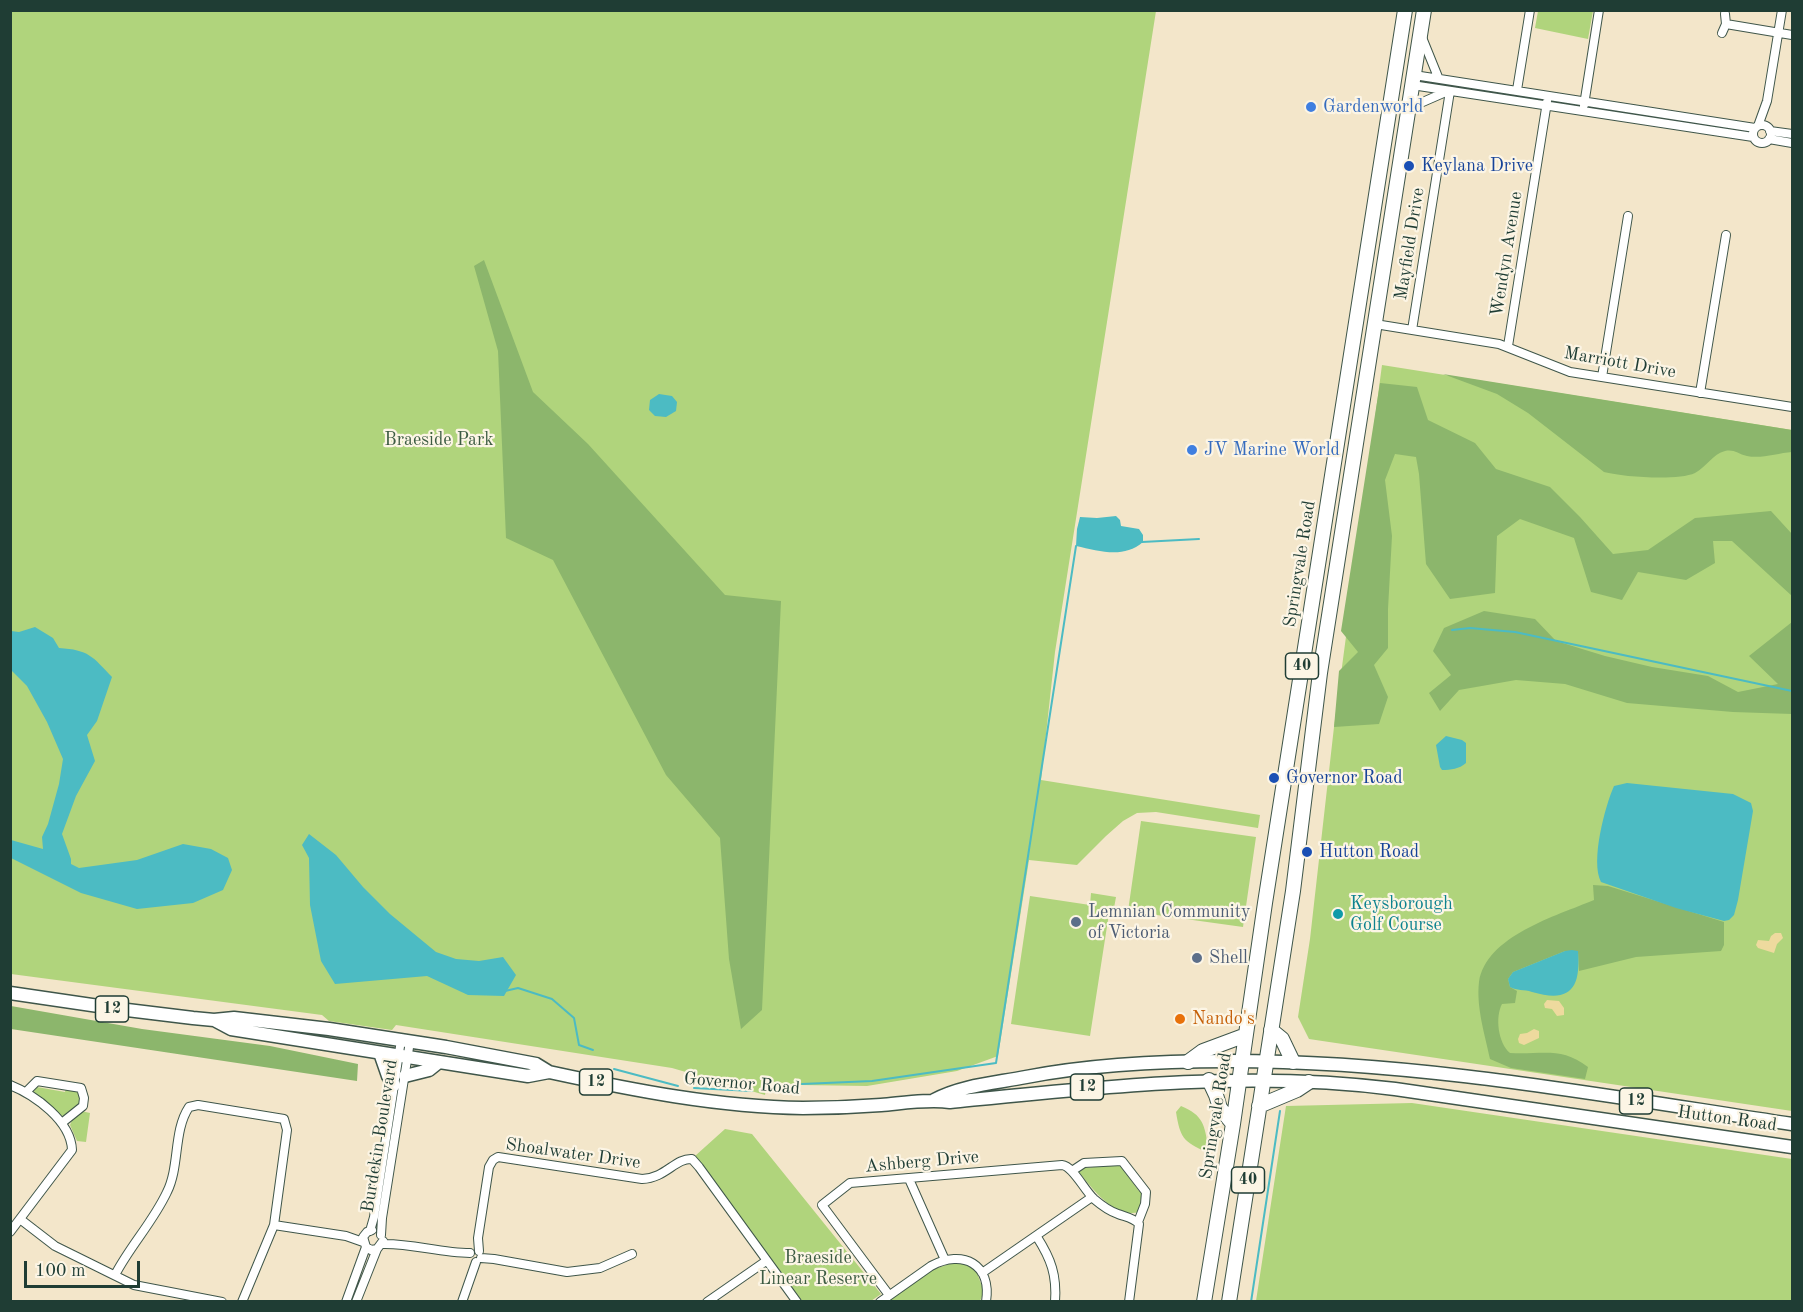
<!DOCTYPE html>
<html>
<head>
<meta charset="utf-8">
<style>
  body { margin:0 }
  #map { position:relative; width:1803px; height:1312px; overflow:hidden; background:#f3e6ca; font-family:"Old Standard TT",serif }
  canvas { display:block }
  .frame { position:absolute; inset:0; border:12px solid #1f3d34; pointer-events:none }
  .scale { position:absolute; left:24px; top:1261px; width:116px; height:27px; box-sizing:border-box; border:3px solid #1f3d34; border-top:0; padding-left:8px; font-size:18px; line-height:21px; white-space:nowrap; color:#1f3d34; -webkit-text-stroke:4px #fcf5e5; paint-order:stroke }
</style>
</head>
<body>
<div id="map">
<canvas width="1803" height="1312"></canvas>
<div class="frame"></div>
<div class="scale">100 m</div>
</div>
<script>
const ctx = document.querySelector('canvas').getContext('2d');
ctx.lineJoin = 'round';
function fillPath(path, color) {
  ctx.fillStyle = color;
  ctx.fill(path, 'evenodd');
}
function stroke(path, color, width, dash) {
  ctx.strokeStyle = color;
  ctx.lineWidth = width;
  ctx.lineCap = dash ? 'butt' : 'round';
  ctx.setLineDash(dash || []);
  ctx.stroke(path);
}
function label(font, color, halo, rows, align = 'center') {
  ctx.font = font + ' "Old Standard TT",serif';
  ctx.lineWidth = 4.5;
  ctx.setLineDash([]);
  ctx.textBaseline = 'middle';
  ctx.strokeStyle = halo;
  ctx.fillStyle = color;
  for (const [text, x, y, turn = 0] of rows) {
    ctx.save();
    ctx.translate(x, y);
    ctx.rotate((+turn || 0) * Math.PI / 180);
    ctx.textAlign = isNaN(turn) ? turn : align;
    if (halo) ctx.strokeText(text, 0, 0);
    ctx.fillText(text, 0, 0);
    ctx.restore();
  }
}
fillPath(new Path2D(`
  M 10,11 L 1156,11 L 1055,652 L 1041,780 L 1260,815 L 1258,828 L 1156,812 L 1137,813 L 1123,821 L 1106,836 L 1077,865 L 1029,860 L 998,1056 L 957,1071 L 867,1086 L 801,1085 L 767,1081 L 765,1095 L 672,1068 L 396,1025 L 392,1030 L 329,1021 L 322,1015 L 11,974 Z
  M 1538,11 L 1593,11 L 1588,39 L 1535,28 Z
  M 1382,365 L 1792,430 L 1792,1111 L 1309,1039 L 1298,1017 L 1310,939 L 1334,727 Z
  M 1141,821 L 1256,837 L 1243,927 L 1128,911 Z
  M 1091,893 L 1116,897 L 1114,908 L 1110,907 L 1090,1036 L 1011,1024 L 1030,896 L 1090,905 Z
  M 37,1087 L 65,1092 L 66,1088 L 76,1090 L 80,1093 L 80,1102 C 75,1109 68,1117 58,1116 L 35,1097 L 34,1091 Z
  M 1412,1103 L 1792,1159 L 1792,1301 L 1256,1301 L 1286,1106 Z
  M 1181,1106 C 1203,1115 1205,1125 1208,1148 L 1207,1152 C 1183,1142 1180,1137 1176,1112 Z
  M 81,1111 L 90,1113 L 86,1142 L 77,1141 L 70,1125 L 73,1118 Z
  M 725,1129 L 752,1134 L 881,1294 L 871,1301 L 802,1301 L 695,1156 Z
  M 1121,1163 L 1124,1166 L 1122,1168 L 1139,1191 L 1141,1189 L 1142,1191 L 1139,1212 C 1114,1219 1092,1188 1078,1171 L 1082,1166 L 1086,1165 L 1087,1168 Z
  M 958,1261 L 976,1270 L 984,1292 L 980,1301 L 884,1302 L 929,1271 Z`), '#b0d47c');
fillPath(new Path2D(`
  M 484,260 L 533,392 L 588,444 L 725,595 L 781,601 L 762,1010 L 741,1029 L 729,959 L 720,838 L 666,775 L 553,560 L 506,538 L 498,351 L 474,266 Z
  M 1443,374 L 1792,430 L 1792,452 C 1778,453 1761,459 1747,456 C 1738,454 1734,449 1725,451 C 1713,454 1706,467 1695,473 C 1678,481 1623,477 1604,472 L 1528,413 L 1497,394 Z
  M 1380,383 L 1417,387 L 1428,420 L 1475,443 L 1496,469 L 1550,487 L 1580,517 L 1613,554 L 1648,550 L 1695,518 L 1771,511 L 1792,534 L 1792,596 L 1732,541 L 1713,541 L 1715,563 L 1686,580 L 1638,572 L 1622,600 L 1591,592 L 1574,538 L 1520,519 L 1497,536 L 1495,593 L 1450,599 L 1426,564 L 1419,474 L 1416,457 L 1395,454 L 1385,480 L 1392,536 L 1388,609 L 1388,648 L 1374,665 L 1388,697 L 1379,724 L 1334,727 L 1339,671 L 1358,652 L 1341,631 Z
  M 1484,611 L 1535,619 L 1556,641 L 1605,656 L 1652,667 L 1708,676 L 1738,692 L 1778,684 L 1749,656 L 1792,622 L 1792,714 L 1733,712 L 1627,703 L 1565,684 L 1516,680 L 1459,690 L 1440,711 L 1429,693 L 1451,675 L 1433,651 L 1444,628 Z
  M 1593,885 L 1608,886 L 1724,922 L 1724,945 L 1721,951 L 1636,957 L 1579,971 L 1578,952 L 1565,951 L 1513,972 L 1508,979 L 1510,987 L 1517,991 L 1515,1003 L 1502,1004 C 1495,1017 1498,1043 1510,1053 C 1542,1055 1561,1046 1588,1067 L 1585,1079 L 1511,1068 L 1490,1059 C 1485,1035 1476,1007 1479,982 C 1486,936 1556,916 1594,900 Z
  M 11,1006 L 142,1029 L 270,1046 L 358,1064 L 357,1081 L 11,1029 Z`), '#8cb66c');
fillPath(new Path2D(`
  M 1775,933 L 1781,933 L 1783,938 L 1777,944 L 1774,953 L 1758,948 L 1756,945 L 1758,940 L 1769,941 L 1771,936 Z
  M 1547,1000 L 1559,1001 L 1564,1008 L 1564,1015 L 1557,1016 L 1552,1009 L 1545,1008 L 1544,1004 Z
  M 1534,1029 L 1539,1031 L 1539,1038 L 1524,1045 L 1519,1043 L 1518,1039 L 1520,1034 L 1527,1033 Z`), '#eeda9e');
fillPath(new Path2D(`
  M 659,394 L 672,396 L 677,402 L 676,411 L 666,417 L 655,416 L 649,410 L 650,400 Z
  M 1116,516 L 1120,520 L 1121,526 L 1139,529 L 1143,535 L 1143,542 C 1123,559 1100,551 1076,546 L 1077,529 L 1080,517 L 1097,518 Z
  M 35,627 L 53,638 L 59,648 C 89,650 92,656 112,677 L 97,721 L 87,735 L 95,761 L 76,796 L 62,834 L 71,859 L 71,864 L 79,868 L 137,860 L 183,844 L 211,849 L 228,858 L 232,870 L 223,890 L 193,903 L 137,909 L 81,893 L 11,858 L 11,840 L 43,849 L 42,837 L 48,824 L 59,784 L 63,759 L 47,722 L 27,686 L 11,670 L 11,631 L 19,632 Z
  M 1446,736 L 1462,740 L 1466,743 L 1466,763 C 1459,769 1451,770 1442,770 L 1440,767 L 1436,745 Z
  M 1627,783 L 1733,794 L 1751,803 L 1753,811 L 1738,900 L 1734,915 L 1729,920 L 1724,921 L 1676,908 L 1601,882 C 1590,862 1605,806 1614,786 Z
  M 309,834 L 336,855 L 363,887 L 390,914 L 436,952 L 456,959 L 479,961 L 503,957 L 516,975 L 504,996 L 468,995 L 427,976 L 335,984 L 321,961 L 310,905 L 309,858 L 302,845 Z
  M 1572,950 L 1578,951 C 1581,989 1570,1003 1532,992 C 1524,989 1517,991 1510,987 L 1508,979 L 1513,972 L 1565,951 Z`), '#4cbbc3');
stroke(new Path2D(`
  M 1142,542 L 1199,539
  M 1452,630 L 1470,628 L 1515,632 L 1792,691
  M 505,991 L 518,988 L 552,999 L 574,1018 L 579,1045 L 593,1050
  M 614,1069 L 678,1086
  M 802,1084 L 872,1081 L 996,1063 L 1076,546
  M 694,1088 L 752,1091
  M 1251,1302 L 1280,1111`), '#4cbbc3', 2);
const street = new Path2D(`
  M 1726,24 L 1792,35
  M 1722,33 L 1726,24 L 1725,14
  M 1421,35 L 1438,77
  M 1414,75 L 1755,128
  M 1412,85 L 1753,137
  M 1517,90 L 1530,10
  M 1584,105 L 1599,10
  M 1409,108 L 1448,91
  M1753 134a9 9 0 1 1 18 0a9 9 0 1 1-18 0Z
  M 1758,126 L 1767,101 L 1782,10
  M 1770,131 L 1792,134
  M 1769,139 L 1792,143
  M 1375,324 L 1499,344 L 1570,372 L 1792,407
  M 1412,330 L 1450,91
  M 1508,346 L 1547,102
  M 1602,377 L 1628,216
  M 1700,393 L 1726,235
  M 10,1085 C 35,1095 71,1121 72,1150 L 10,1232
  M 26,1092 L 37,1081 L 81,1088 L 84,1098 L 83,1106 L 63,1122
  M 1072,1171 L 1084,1163 L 1122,1161 L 1146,1192 L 1145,1204 L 1138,1222
  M 909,1179 L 945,1260
  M 20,1219 L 55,1246 L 134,1285 L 222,1302
  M 274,1225 L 346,1236 L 363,1242
  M 372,1230 L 367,1232 L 363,1237 L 366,1247 L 371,1250 L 377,1249 L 383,1241
  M 370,1231 L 374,1217 L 401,1040
  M 381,1235 L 382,1218 L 410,1041
  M 1037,1237 C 1051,1259 1057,1275 1055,1302
  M 382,1244 C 411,1243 440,1253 470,1253
  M 479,1251 L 478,1238 L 489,1167 L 493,1160 L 498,1157 L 642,1179 C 666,1178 675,1158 692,1159 L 699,1167 L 797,1302
  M 481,1258 L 494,1259 L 567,1272 L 600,1268 L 632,1254
  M 982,1273 L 1092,1197
  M 115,1275 C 130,1246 153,1222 167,1192 C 180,1166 173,1131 189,1107 L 198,1105 L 284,1119 L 287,1130 L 274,1225 L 242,1302
  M 889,1295 L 822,1205 L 850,1183 L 1062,1165 C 1073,1166 1084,1190 1094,1199 C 1101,1205 1109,1211 1118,1214 C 1126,1217 1134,1218 1139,1224 L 1129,1302
  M 346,1302 L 366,1247
  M 356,1302 L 377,1249
  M 462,1302 L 476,1262
  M 707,1302 L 766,1261
  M 880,1302 L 931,1266 C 963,1249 992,1264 986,1302`);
const primary = new Path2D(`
  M 10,993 L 119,1009 L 193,1018 L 214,1020 L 234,1018 L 329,1029 L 446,1047 L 536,1064 L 549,1072 C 632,1090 718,1107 803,1108 C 829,1108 855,1107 881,1105 C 904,1103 927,1099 950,1102 C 1098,1087 1246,1070 1395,1089 L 1792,1147
  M 216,1021 L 231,1029 L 528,1076 L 549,1072
  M 380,1053 L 388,1076 L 394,1085
  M 405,1076 L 429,1070 L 439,1062
  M 934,1100 C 962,1085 996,1083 1026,1077 C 1093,1064 1162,1061 1229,1061 C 1419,1061 1606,1096 1792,1124`);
const highway = new Path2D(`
  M 1271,1030 L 1282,1039 L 1293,1062
  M 1188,1062 L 1203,1051 L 1246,1035
  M 1209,1080 L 1216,1095 L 1220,1108 L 1233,1124
  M 1259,1106 L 1297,1090 L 1309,1082
  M 1204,1302 L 1233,1124 L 1265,903 L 1405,10
  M 1229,1302 L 1293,891 L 1320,673 L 1424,10`);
stroke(street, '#3f564a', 10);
stroke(primary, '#3f564a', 15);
stroke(highway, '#3f564a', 16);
stroke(street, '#fff', 8);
stroke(primary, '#fff', 12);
stroke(highway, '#fff', 14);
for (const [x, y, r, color] of [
  [1311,107,6,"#3f7fe0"],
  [1409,166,6,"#1a4fb4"],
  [1192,450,6,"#3f7fe0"],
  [1274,778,6,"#1a4fb4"],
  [1307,852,6,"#1a4fb4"],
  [1338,914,6,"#0f9aa8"],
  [1076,922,6,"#5c6f8a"],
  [1197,958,6,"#5c6f8a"],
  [1180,1019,6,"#e8710a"]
]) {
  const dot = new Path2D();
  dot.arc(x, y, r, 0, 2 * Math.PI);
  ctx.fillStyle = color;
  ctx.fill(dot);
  stroke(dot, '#fcf5e5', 2);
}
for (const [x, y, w] of [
  [1302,666,33],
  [112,1009,33],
  [596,1082,33],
  [1087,1087,33],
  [1636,1101,33],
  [1248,1180,33]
]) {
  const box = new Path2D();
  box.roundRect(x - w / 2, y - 13, w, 26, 4.5);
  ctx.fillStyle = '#fcf5e5';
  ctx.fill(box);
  stroke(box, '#1f3d34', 1.5);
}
label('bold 16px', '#1f3d34', null, [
  ["40",1302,666],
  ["12",112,1009],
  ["12",596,1082],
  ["12",1087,1087],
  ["12",1636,1101],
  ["40",1248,1180]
]);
label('18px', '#366cbe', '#fcf5e5', [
  ["Gardenworld",1323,107],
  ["JV Marine World",1204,450]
], 'left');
label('18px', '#164399', '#fcf5e5', [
  ["Keylana Drive",1421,166],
  ["Governor Road",1286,778],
  ["Hutton Road",1319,852]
], 'left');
label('18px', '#1f3d34', '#fcf5e5', [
  ["Mayfield Drive",1410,244,-81],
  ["Wendyn Avenue",1507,254,-81],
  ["Marriott Drive",1620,363,10],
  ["Springvale Road",1300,564,-81],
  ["Governor Road",742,1084,5],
  ["Springvale Road",1216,1116,-81],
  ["Hutton Road",1727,1119,8],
  ["Burdekin Boulevard",380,1136,-81],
  ["Shoalwater Drive",573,1154,8],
  ["Ashberg Drive",922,1162,-5]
]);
label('18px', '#3c5b42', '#fcf5e5', [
  ["Braeside Park",439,440],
  ["Braeside",818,1258],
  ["Linear Reserve",818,1279]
]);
label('18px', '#0d838f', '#fcf5e5', [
  ["Keysborough",1350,904],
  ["Golf Course",1350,925]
], 'left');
label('18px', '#4e5e75', '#fcf5e5', [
  ["Lemnian Community",1088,912],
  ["of Victoria",1088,933],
  ["Shell",1209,958]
], 'left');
label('18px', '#c56008', '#fcf5e5', [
  ["Nando's",1192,1019]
], 'left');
</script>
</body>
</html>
